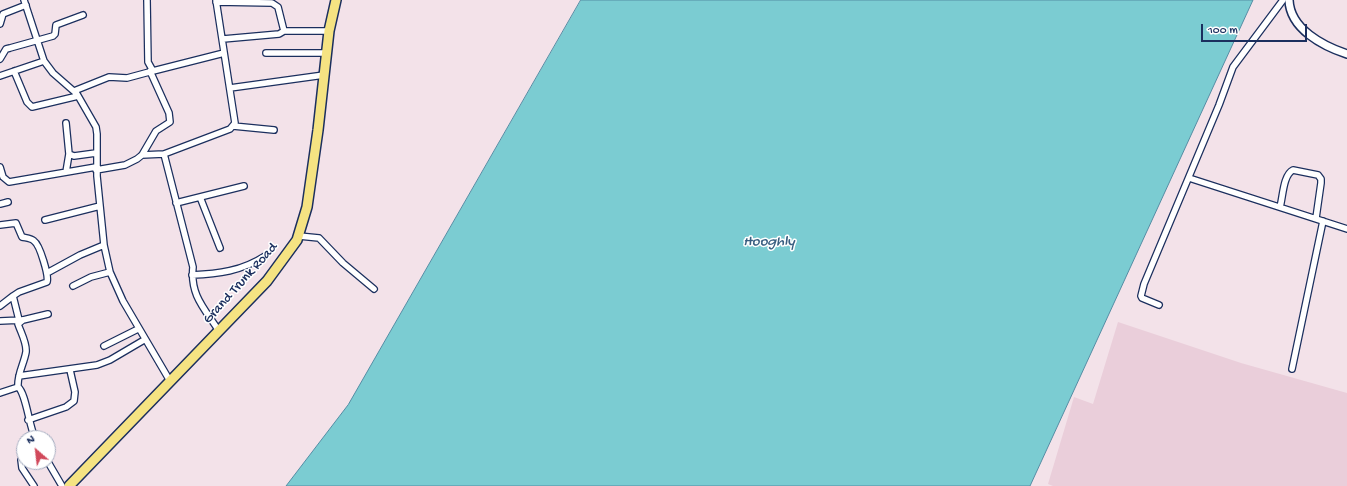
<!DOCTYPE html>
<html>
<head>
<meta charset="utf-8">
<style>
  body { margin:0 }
  #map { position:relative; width:1347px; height:486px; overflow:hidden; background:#f3e2e9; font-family:"Gochi Hand",sans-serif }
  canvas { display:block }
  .north { position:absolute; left:16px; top:430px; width:40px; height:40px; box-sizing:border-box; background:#fff; border:1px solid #a4acbf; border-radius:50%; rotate:332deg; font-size:11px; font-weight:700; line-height:16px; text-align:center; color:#1b2f5e }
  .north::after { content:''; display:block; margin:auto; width:14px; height:18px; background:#d1495b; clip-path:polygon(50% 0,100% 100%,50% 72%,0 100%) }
  .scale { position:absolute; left:1201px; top:24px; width:106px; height:18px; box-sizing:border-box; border:2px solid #1b2f5e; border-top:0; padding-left:5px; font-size:12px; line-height:14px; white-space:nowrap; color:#1b2f5e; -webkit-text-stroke:3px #fff; paint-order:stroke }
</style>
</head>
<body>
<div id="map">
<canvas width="1347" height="486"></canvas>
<div class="north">N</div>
<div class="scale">100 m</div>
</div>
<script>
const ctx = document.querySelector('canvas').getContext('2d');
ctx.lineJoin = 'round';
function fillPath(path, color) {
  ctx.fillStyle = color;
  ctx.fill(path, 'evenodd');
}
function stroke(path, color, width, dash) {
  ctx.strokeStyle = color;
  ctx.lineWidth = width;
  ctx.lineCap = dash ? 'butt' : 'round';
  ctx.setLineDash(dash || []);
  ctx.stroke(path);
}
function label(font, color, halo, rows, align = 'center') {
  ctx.font = font + ' "Gochi Hand",sans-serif';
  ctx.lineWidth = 3;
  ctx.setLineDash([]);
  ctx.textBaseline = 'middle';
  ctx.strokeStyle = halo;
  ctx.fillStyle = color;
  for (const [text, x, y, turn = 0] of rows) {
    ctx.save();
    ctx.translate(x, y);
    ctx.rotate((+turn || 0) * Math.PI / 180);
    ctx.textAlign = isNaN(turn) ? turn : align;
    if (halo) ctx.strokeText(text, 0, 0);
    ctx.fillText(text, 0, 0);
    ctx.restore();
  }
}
fillPath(new Path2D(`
  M 1118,322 L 1241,363 L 1347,393 L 1347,486 L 1053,486 L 1048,484 L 1074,397 L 1093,404 Z`), '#eaceda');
const water = new Path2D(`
  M 581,0 L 1253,0 L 1030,486 L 286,486 L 348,405 Z`);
fillPath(water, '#7bccd2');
stroke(water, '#558da4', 1);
const minor = new Path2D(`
  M 24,0 L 44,61 L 53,73 L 77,94 L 96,127 L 97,134 L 97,176 L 104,245 L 110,272 L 123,301 L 170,381
  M 147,0 L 148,62 L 153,71 L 224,53
  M 216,2 L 272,3 L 278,7 L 284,31 L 329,31
  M 0,24 L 3,14 L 26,5
  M 223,39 L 279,34 L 284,31
  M 266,53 L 327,53
  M 0,59 L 6,49 L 10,48 L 53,36 L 55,34 L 56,25 L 83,15
  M 14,71 L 27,102 L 32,107 L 78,96
  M 0,76 L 44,61
  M 230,88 L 324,75
  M 74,91 L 109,77 L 127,78 L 153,71
  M 66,123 L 69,154 L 74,156 L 96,153
  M 233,126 L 274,130
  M 164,154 L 193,267 C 190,295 204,308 219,331
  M 142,155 L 164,154 L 230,129 L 235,123 L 216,0
  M 0,167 L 3,177 L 9,182 L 96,167
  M 96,170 L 125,165 L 137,159 L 142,155 L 156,131 L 170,122 L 169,113 L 150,71
  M 66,172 L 69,154
  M 1189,178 L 1347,229
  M 200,197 L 220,248
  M 176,203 L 244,186
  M 0,204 L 8,202
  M 1280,207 C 1283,197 1283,175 1293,170 L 1318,175 L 1321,179 L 1321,183 L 1316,218
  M 45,220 L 100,206
  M 0,225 L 16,223 L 22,237 C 26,238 31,238 34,241 C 40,245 49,276 47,282 L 19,292 L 13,296 L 19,320
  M 299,236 L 319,238 L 343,263 L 374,289
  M 47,273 L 80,255 L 104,245
  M 192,275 C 218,274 242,271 265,256
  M 73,286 L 91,277 L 110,272
  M 1159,305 L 1142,298 L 1141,296 L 1144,284 L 1219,105 L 1233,67 L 1283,0
  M 0,306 L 13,296
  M 0,321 L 22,320
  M 104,346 L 138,329
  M 1292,369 L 1323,221
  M 19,376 L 97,365 L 110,360 L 144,340
  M 18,387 C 17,374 24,364 26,352 C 27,343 21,333 18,324 L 23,320 L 48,314
  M 0,393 L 18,387 C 26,393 29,426 35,438
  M 28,420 L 66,407 L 74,401 L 75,392 L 70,370
  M 24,457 L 21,460 L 22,468 L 34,486
  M 48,462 L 62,486`);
const tertiary = new Path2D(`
  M 1289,0 C 1290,29 1323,46 1347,54`);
const primary = new Path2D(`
  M 69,486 L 267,281 L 297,240 L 307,207 L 318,130 L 329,31 L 336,0`);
stroke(minor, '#1b2f5e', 8);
stroke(tertiary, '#1b2f5e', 10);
stroke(primary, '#1b2f5e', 12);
stroke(minor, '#fff', 5.5);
stroke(tertiary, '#fff', 7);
stroke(primary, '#f5e382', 9);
label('14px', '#1b2f5e', '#fff', [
  ["Grand Trunk Road",241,284,-48]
]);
label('italic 15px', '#385e81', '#fff', [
  ["Hooghly",769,243]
]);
</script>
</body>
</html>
